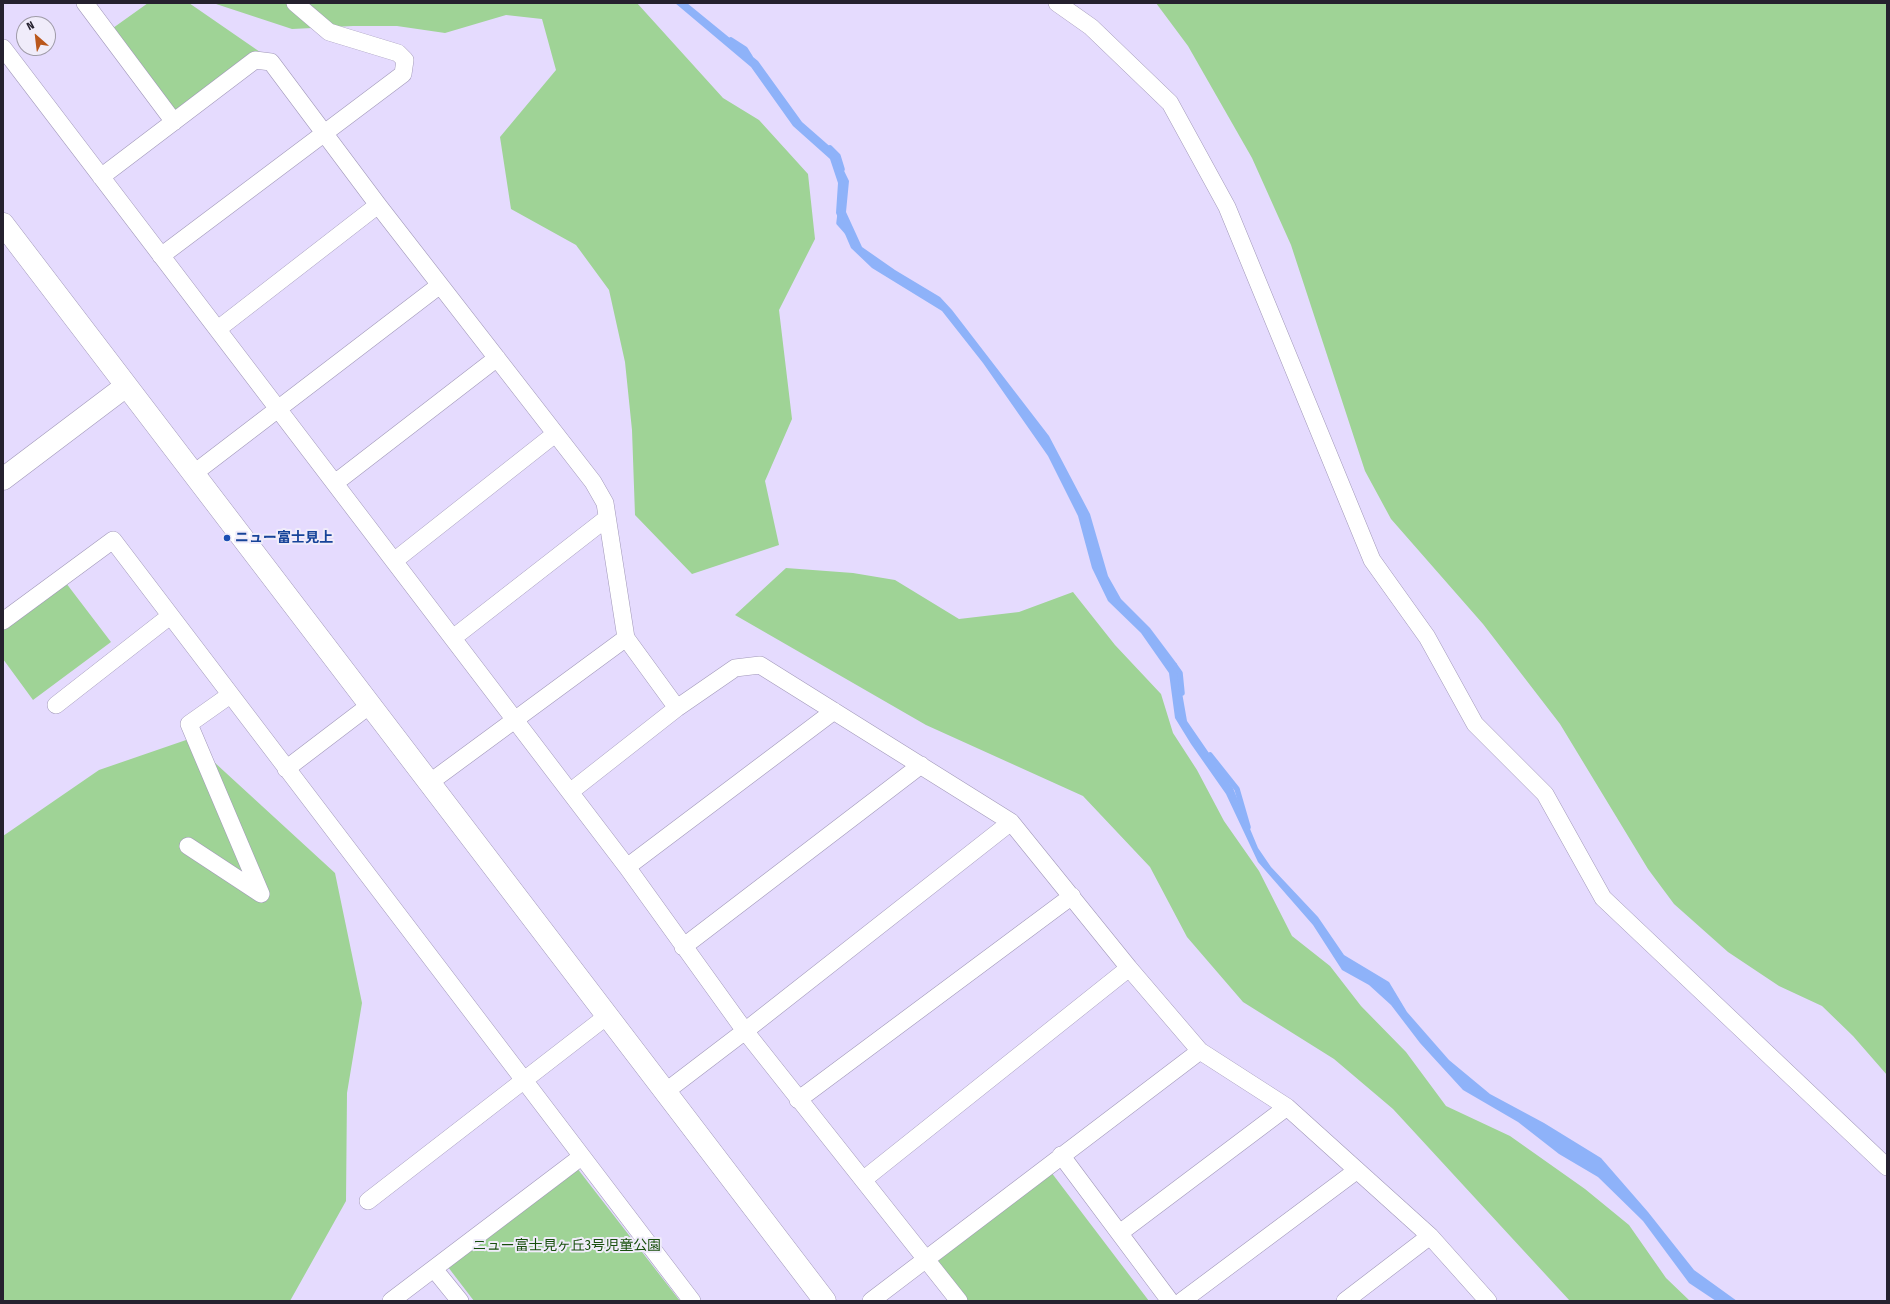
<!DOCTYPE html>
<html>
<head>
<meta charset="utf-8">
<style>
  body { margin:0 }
  #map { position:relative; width:1890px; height:1304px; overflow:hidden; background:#e5dbfe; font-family:"Fira Sans Condensed",sans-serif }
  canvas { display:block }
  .frame { position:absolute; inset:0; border:4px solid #25212e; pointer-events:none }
  .north { position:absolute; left:16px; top:16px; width:40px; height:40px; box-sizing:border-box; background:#f0ecfa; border:1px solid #9f9ba8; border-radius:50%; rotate:332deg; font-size:11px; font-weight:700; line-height:16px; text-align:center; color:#25212e }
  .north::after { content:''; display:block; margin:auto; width:14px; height:18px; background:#ba571c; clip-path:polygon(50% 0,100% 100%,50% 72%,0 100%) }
</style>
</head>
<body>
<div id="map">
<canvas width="1890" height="1304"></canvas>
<div class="frame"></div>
<div class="north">N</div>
</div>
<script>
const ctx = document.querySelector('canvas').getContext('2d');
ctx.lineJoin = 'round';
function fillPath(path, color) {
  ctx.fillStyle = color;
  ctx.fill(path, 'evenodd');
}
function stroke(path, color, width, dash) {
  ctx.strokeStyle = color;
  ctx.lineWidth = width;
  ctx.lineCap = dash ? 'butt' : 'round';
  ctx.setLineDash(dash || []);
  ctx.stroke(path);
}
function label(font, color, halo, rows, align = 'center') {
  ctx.font = font + ' "Fira Sans Condensed","Noto Sans JP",sans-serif';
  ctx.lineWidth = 4;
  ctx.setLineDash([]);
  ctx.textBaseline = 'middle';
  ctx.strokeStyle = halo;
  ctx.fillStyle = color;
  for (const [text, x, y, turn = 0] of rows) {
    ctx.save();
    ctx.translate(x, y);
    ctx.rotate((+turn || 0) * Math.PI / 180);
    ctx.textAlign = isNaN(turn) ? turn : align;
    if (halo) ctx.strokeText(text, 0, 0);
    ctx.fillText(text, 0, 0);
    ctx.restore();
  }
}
fillPath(new Path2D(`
  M 148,3 L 189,3 L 260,52 L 175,110 L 113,28 Z
  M 213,3 L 637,3 L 723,98 L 759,120 L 808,174 L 815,239 L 779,310 L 792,419 L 765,481 L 779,545 L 692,574 L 635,515 L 632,430 L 625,362 L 609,290 L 576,245 L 511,209 L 500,137 L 556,70 L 542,19 L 506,15 L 445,33 L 397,26 L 353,26 L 292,29 Z
  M 1156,3 L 1887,3 L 1887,1075 L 1853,1036 L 1822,1006 L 1779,986 L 1728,952 L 1674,904 L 1648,869 L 1560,724 L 1483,624 L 1391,519 L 1365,471 L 1291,245 L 1252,158 L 1188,46 Z
  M 786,568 L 853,573 L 895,580 L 959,619 L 1019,612 L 1073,592 L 1115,645 L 1161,694 L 1173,733 L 1197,770 L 1224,821 L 1259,871 L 1292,936 L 1330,966 L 1361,1006 L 1406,1052 L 1446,1106 L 1510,1136 L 1585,1189 L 1629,1225 L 1666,1278 L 1690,1301 L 1570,1301 L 1393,1109 L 1334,1059 L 1243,1002 L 1187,937 L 1150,867 L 1083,796 L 926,725 L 735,615 Z
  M 66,583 L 111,642 L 33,700 L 3,659 L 3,630 Z
  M 189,739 L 335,873 L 362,1003 L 347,1093 L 346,1201 L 290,1301 L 3,1301 L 3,836 L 99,770 Z
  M 577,1168 L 680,1301 L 474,1301 L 448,1267 Z
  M 1051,1172 L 1149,1301 L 966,1301 L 935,1260 Z`), '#9fd396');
fillPath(new Path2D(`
  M 675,3 L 687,3 L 758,61 L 802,122 L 834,150 L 849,181 L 846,212 L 862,247 L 895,270 L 940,297 L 952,310 L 1049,436 L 1090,514 L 1108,576 L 1121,599 L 1150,628 L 1177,664 L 1187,721 L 1233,788 L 1258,848 L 1271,867 L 1318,917 L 1344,955 L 1389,982 L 1407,1012 L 1449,1060 L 1490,1094 L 1544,1123 L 1601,1158 L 1648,1212 L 1694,1270 L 1737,1301 L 1716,1301 L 1689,1283 L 1643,1221 L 1598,1177 L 1559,1154 L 1518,1122 L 1463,1090 L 1420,1043 L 1391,1005 L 1369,985 L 1342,970 L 1313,925 L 1258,862 L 1226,794 L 1191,744 L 1175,718 L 1169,673 L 1141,633 L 1108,601 L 1092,568 L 1078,516 L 1048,456 L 983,363 L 942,311 L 872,268 L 851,248 L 836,213 L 838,183 L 830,159 L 793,126 L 751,67 Z`), '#8eb2f9');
stroke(new Path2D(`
  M 731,40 L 745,49 L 750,57
  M 830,148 L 838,156 L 842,169
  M 840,215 L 839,223 L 847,232
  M 1175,666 L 1180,673 L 1182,693
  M 1210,755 L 1237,789 L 1248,827`), '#8eb2f9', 5.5);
const street = new Path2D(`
  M 85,3 L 174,122
  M 1057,3 L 1091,27 L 1170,103 L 1227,207 L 1372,560 L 1427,637 L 1475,724 L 1545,794 L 1603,898 L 1887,1167
  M 3,48 L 627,867 L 745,1031 L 959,1301
  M 101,177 L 255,60 L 271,62 L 378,205 L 593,482 L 605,503 L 626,638 L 677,708
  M 161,256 L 403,74 L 405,60 L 398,53 L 329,32 L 295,3
  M 218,329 L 378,205
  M 193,474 L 440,285
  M 335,483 L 497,358
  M 394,561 L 555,434
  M 3,621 L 113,540 L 692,1301
  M 453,638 L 607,518
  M 56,705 L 170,616
  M 286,769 L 370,705
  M 429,783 L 626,638
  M 570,792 L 677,708 L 735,668 L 760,665 L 1011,822 L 1129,968 L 1200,1051 L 1287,1107 L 1430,1236 L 1488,1301
  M 188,846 L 261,894 L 189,724 L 230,695
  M 627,867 L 834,711
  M 683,947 L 921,765
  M 665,1092 L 745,1031 L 1011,822
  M 798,1100 L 1072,896
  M 1061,1155 L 1170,1301
  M 863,1180 L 1129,968
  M 368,1201 L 607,1016
  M 1121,1232 L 1287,1107
  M 434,1269 L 460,1301
  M 391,1301 L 581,1157
  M 871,1301 L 1200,1051
  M 1182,1301 L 1356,1171
  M 1345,1301 L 1430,1236`);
const secondary = new Path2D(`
  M 3,224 L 825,1301
  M 3,479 L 126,386`);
stroke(street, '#a198b9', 18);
stroke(secondary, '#a198b9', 23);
stroke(street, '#fff', 17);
stroke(secondary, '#fff', 22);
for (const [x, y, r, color] of [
  [227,538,4,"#1a4fb4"]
]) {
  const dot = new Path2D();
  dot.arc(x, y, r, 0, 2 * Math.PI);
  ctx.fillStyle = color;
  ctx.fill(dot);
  stroke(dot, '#f0ecfa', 1.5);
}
label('bold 14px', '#164399', '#f0ecfa', [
  ["ニュー富士見上",235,538]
], 'left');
label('14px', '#184f0d', '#f0ecfa', [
  ["ニュー富士見ヶ丘3号児童公園",567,1246]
]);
</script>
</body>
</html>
